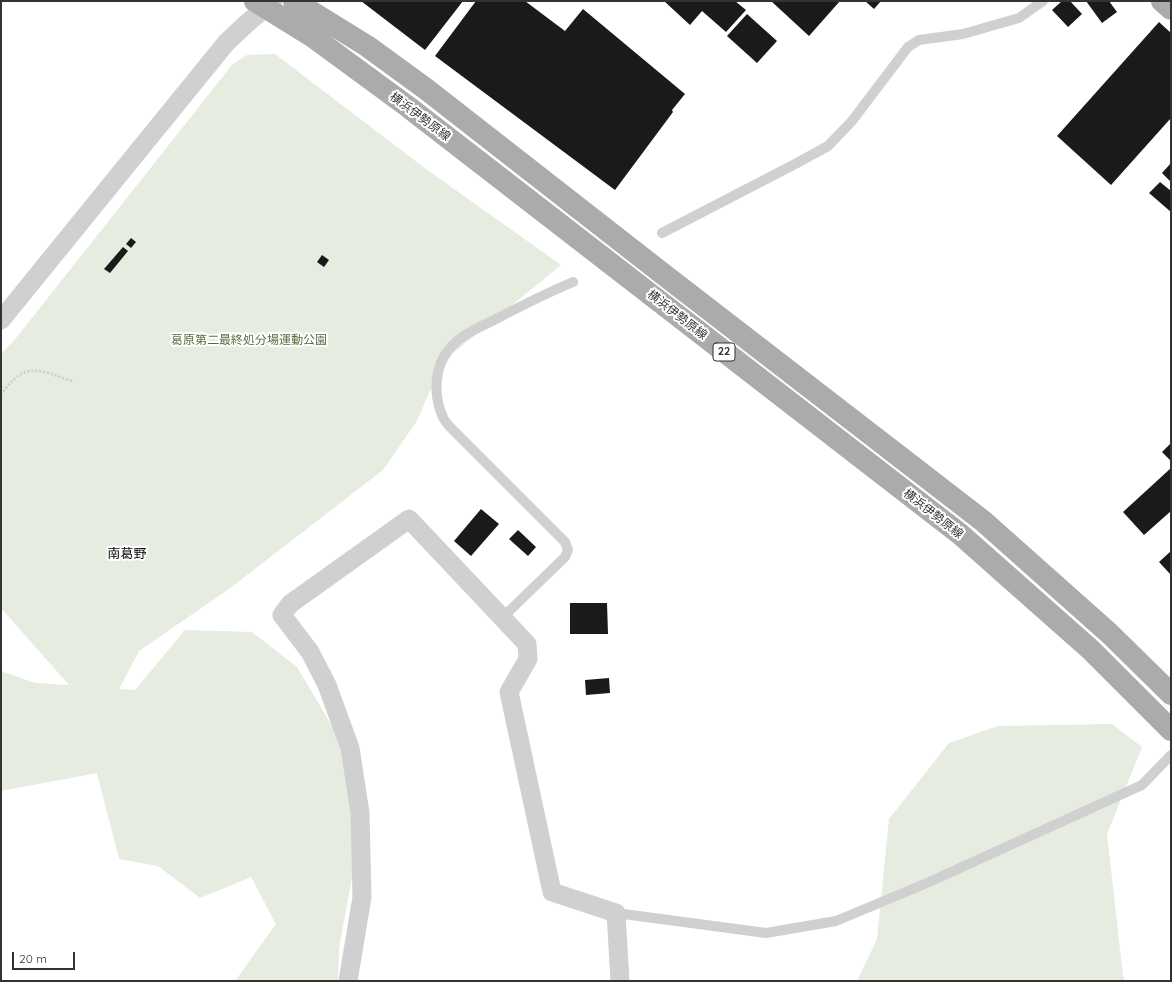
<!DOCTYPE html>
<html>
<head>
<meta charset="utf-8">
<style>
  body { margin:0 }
  #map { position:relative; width:1172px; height:982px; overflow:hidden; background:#fff; font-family:Quicksand,sans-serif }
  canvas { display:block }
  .frame { position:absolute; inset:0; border:2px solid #333; pointer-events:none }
  .scale { position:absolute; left:12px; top:952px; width:63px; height:18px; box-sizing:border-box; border:2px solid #333; border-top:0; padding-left:5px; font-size:12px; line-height:14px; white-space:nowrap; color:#333; -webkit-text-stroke:3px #fff; paint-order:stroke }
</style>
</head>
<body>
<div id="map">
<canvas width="1172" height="982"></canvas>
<div class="frame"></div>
<div class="scale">20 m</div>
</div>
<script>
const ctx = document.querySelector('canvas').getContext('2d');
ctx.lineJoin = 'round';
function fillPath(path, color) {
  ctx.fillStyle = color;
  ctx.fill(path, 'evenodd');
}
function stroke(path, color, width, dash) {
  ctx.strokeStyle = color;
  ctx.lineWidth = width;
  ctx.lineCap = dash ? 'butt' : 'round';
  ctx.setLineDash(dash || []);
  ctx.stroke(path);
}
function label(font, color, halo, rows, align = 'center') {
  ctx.font = font + ' Quicksand,"Noto Sans JP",sans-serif';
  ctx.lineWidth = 4;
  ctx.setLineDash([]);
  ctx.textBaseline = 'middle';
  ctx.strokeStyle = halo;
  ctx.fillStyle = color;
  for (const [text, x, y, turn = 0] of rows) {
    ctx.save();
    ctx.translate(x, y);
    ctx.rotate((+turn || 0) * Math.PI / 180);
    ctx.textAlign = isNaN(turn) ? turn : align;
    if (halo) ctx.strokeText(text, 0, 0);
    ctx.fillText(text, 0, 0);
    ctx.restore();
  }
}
fillPath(new Path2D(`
  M 275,54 L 426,169 L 561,265 L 452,354 L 428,395 L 417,421 L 383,470 L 229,589 L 139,651 L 119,689 L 135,690 L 185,630 L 252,632 L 297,667 L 352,760 L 357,850 L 339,948 L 338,981 L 235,981 L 276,924 L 251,877 L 200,898 L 158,866 L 119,859 L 97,773 L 1,791 L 1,671 L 35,683 L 69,685 L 1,608 L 1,354 L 16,338 L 232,65 L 247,55 Z
  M 1112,724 L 1142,747 L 1107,834 L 1123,976 L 1125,981 L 857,981 L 877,939 L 889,819 L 949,743 L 998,726 Z`), '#e6ecdf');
fillPath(new Path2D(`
  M 361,1 L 463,1 L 425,50 Z
  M 476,1 L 525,1 L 565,31 L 583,9 L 685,94 L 672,110 L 673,112 L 615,190 L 435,56 Z
  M 664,1 L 735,1 L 746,10 L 726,32 L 702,11 L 690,25 Z
  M 771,1 L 840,1 L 809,36 Z
  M 865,1 L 881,1 L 874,9 Z
  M 1062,1 L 1070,1 L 1082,14 L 1068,27 L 1052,10 Z
  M 1086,1 L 1109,1 L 1117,12 L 1102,23 Z
  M 747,14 L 777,41 L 757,63 L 727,36 Z
  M 1159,22 L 1171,33 L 1171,118 L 1111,185 L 1057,136 Z
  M 1171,163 L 1171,182 L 1162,173 Z
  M 1160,182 L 1171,191 L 1171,212 L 1149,193 Z
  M 131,238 L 136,242 L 131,248 L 126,244 Z
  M 123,247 L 128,251 L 110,273 L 104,269 Z
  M 322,255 L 329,260 L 324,267 L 317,262 Z
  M 1171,443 L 1171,461 L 1162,452 Z
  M 1171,468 L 1171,511 L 1144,535 L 1123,512 Z
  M 481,509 L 499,524 L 471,556 L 454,541 Z
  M 518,530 L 536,547 L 528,556 L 509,539 Z
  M 1171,551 L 1171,575 L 1159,562 Z
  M 570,603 L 607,603 L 608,634 L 570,634 Z
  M 609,678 L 610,693 L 586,695 L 585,680 Z`), '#1a1a1a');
stroke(new Path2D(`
  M 1,395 C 25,360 38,370 72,381`), '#cdcdcd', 2.5, [2, 2]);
stroke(new Path2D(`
  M 662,233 L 797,163 L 828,146 L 852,121 L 908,47 L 919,40 L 963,34 L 1019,18 L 1043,1
  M 502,618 L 565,557 L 568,550 L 565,542 L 452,429 C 449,426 445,422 443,417 C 433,396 434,366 450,348 C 462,334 480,327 496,319 C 521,306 547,293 573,282
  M 616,913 L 766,933 L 836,921 L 927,883 L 1142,785 L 1171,755`), '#d0d0d0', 10);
stroke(new Path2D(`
  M 1,320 L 226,43 L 245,25 L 273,1
  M 348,981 L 362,897 L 360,813 L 350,748 L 327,685 L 310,652 L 282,615 L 290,604 L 409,519 L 527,644 L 528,659 L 509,692 L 552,892 L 616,913 L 620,981`), '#d0d0d0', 19);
stroke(new Path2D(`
  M 255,1 L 313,37 L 407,106 L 960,534 L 1091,650 L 1171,730
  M 294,1 L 367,46 L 426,89 L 663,274 L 983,521 L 1110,634 L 1171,694
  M 1162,1 L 1171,9`), '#ababab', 22);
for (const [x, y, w] of [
  [724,352,22]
]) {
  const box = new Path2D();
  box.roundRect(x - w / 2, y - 9, w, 18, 3);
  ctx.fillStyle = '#fff';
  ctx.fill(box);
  stroke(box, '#333', 1);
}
label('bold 11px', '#333', null, [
  ["22",724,352]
]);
label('12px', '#333', '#fff', [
  ["横浜伊勢原線",420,117,37],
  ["横浜伊勢原線",677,315,38],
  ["横浜伊勢原線",933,514,38]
]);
label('12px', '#56703f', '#fff', [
  ["葛原第二最終処分場運動公園",249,340]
]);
label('13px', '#000', '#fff', [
  ["南葛野",127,554]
]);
</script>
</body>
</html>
